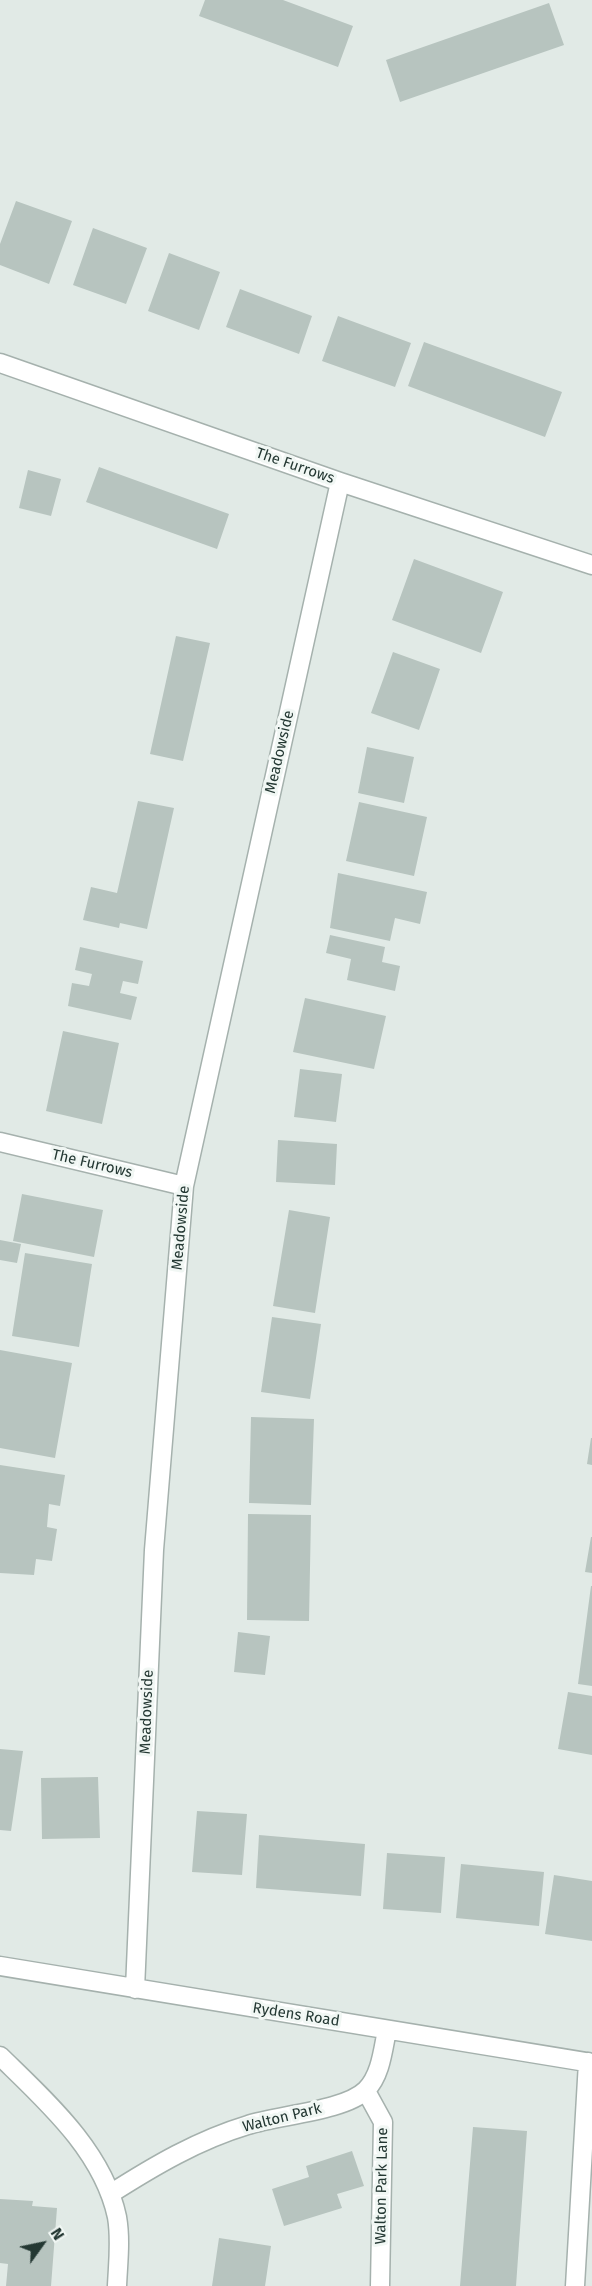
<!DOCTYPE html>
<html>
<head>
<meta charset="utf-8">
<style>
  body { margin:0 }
  #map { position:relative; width:592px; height:2286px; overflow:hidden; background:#e1eae6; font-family:"Fira Sans",sans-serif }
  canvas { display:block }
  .north { position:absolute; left:12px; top:2214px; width:60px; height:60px; -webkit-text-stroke:4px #f1f7f4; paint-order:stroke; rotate:57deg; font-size:16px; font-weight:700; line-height:24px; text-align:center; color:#243833 }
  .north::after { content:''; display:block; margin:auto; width:21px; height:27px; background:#243833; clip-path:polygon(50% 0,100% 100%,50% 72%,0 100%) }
</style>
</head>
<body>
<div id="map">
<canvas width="592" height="2286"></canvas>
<div class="north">N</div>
</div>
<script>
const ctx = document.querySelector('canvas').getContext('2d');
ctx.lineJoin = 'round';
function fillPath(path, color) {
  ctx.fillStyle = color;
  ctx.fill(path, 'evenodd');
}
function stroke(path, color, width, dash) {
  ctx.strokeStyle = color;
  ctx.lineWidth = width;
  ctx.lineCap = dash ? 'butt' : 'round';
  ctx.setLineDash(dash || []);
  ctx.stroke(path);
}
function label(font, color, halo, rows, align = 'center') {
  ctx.font = font + ' "Fira Sans",sans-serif';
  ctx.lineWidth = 6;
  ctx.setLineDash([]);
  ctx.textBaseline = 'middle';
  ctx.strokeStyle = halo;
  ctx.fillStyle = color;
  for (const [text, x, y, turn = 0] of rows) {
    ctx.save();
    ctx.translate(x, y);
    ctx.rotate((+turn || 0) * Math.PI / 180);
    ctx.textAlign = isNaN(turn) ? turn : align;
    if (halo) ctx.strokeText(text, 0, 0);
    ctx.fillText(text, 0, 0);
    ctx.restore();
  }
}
fillPath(new Path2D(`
  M 205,0 L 283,0 L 353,26 L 338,67 L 199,16 Z
  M 549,3 L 564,45 L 400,102 L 386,60 Z
  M 16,201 L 72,221 L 49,284 L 0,265 L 0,244 Z
  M 93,228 L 147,248 L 126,304 L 73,285 Z
  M 169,253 L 220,272 L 199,330 L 148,311 Z
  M 240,289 L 312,316 L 299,354 L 226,327 Z
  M 338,316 L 411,343 L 395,387 L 322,361 Z
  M 424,342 L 562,392 L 545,437 L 408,386 Z
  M 99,467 L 229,514 L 217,549 L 86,502 Z
  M 28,470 L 61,479 L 51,516 L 19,508 Z
  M 414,559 L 503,592 L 481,653 L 392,620 Z
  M 176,636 L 210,643 L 183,761 L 150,754 Z
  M 393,652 L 440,669 L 419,730 L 371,713 Z
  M 367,747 L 414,757 L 404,803 L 358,793 Z
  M 138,801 L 174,808 L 147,929 L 120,923 L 119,928 L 83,920 L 91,887 L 117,893 Z
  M 359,802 L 427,817 L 414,876 L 346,861 Z
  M 338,873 L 427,892 L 420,924 L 395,918 L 390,941 L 330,928 Z
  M 330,935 L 385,947 L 382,962 L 400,966 L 395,991 L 347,980 L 351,959 L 326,953 Z
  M 80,947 L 143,961 L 138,984 L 123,981 L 120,993 L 137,997 L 131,1020 L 68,1006 L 72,983 L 89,986 L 92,974 L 75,970 Z
  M 305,998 L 386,1016 L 374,1069 L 293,1052 Z
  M 63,1031 L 119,1043 L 102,1124 L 46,1111 Z
  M 300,1069 L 342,1074 L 336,1122 L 294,1117 Z
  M 278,1140 L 337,1144 L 335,1185 L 276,1182 Z
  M 22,1194 L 103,1210 L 94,1257 L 13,1241 Z
  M 289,1210 L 330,1217 L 315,1313 L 273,1306 Z
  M 0,1240 L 21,1244 L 17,1263 L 0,1260 Z
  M 25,1253 L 92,1264 L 79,1347 L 12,1336 Z
  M 272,1317 L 321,1324 L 310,1399 L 261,1392 Z
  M 0,1350 L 72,1363 L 55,1458 L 0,1448 Z
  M 251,1417 L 314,1419 L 311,1505 L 249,1503 Z
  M 591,1438 L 592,1438 L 592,1465 L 587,1464 Z
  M 0,1465 L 65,1475 L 60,1506 L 49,1504 L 47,1527 L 57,1529 L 52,1561 L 36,1559 L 34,1575 L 0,1573 Z
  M 248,1514 L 311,1515 L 309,1621 L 247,1620 Z
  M 591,1537 L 592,1537 L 592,1573 L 585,1572 Z
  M 591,1586 L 592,1586 L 592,1686 L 578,1684 Z
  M 238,1632 L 270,1636 L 265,1675 L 234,1672 Z
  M 568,1692 L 592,1696 L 592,1755 L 558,1749 Z
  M 0,1749 L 23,1751 L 11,1831 L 0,1830 Z
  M 98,1777 L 100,1838 L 42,1839 L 41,1778 Z
  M 197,1811 L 247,1814 L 242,1875 L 192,1872 Z
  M 259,1835 L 365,1844 L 361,1896 L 256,1888 Z
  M 387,1853 L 445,1857 L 441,1913 L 383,1909 Z
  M 461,1864 L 544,1872 L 539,1926 L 456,1918 Z
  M 554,1875 L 592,1881 L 592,1941 L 545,1934 Z
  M 473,2127 L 527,2131 L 516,2286 L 460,2286 Z
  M 352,2151 L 364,2186 L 337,2194 L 342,2208 L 284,2226 L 272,2189 L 309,2177 L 306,2166 Z
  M 0,2199 L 33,2201 L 32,2206 L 57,2208 L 51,2286 L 6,2286 L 8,2264 L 0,2263 Z
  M 219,2238 L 271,2246 L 265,2286 L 212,2286 Z`), '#b7c4bf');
const minor = new Path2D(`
  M 0,363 L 340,482 L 592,565
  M 0,1142 L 184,1186
  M 0,1966 L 592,2063
  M 135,1989 L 154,1550 L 184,1186 L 340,482
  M 0,2056 C 46,2101 103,2151 117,2217 C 121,2240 118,2263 117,2286
  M 366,2091 L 383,2122 L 380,2286
  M 110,2194 C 154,2166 198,2140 248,2125 C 278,2115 345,2111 366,2090 C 381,2075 383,2049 387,2030
  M 575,2286 L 588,2062`);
stroke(minor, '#a5b1ad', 21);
stroke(minor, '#fff', 18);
label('15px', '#243833', '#f1f7f4', [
  ["The Furrows",295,466,19],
  ["Meadowside",280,752,-77],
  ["The Furrows",92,1164,13],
  ["Meadowside",181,1228,-85],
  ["Meadowside",147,1712,-88],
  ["Rydens Road",296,2015,9],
  ["Walton Park",282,2118,-14],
  ["Walton Park Lane",382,2186,-89]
]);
</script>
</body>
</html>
